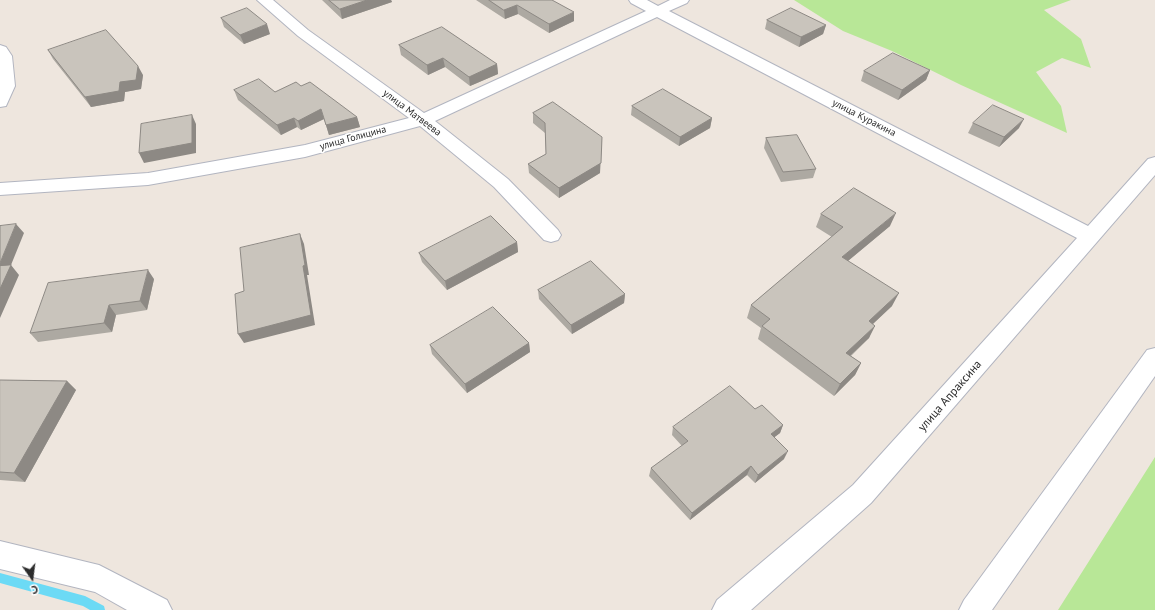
<!DOCTYPE html>
<html>
<head>
<meta charset="utf-8">
<style>
  body { margin:0 }
  #map { position:relative; width:1155px; height:610px; overflow:hidden; background:#eee6de; font-family:"PT Sans",sans-serif }
  canvas { display:block }
  .north { position:absolute; left:12px; top:558px; width:40px; height:40px; -webkit-text-stroke:3px #fff; paint-order:stroke; rotate:166deg; font-size:11px; font-weight:700; line-height:16px; text-align:center; color:#2c2c2c }
  .north::after { content:''; display:block; margin:auto; width:14px; height:18px; background:#2c2c2c; clip-path:polygon(50% 0,100% 100%,50% 72%,0 100%) }
</style>
</head>
<body>
<div id="map">
<canvas width="1155" height="610"></canvas>
<div class="north">С</div>
</div>
<script>
const ctx = document.querySelector('canvas').getContext('2d');
ctx.lineJoin = 'round';
function fillPath(path, color) {
  ctx.fillStyle = color;
  ctx.fill(path, 'evenodd');
}
function stroke(path, color, width, dash) {
  ctx.strokeStyle = color;
  ctx.lineWidth = width;
  ctx.lineCap = dash ? 'butt' : 'round';
  ctx.setLineDash(dash || []);
  ctx.stroke(path);
}
function label(font, color, halo, rows, align = 'center') {
  ctx.font = font + ' "PT Sans",sans-serif';
  ctx.lineWidth = 3.5;
  ctx.setLineDash([]);
  ctx.textBaseline = 'middle';
  ctx.strokeStyle = halo;
  ctx.fillStyle = color;
  for (const [text, x, y, turn = 0] of rows) {
    ctx.save();
    ctx.translate(x, y);
    ctx.rotate((+turn || 0) * Math.PI / 180);
    ctx.textAlign = isNaN(turn) ? turn : align;
    if (halo) ctx.strokeText(text, 0, 0);
    ctx.fillText(text, 0, 0);
    ctx.restore();
  }
}
fillPath(new Path2D(`
  M 794,0 L 1071,0 L 1044,10 L 1081,39 L 1091,68 L 1062,58 L 1036,72 L 1061,106 L 1067,133 L 961,85 L 892,51 L 843,31 Z
  M 1155,457 L 1155,610 L 1058,610 Z`), '#b8e797');
fillPath(new Path2D(`
  M 0,573 L 85,596 L 104,606 L 105,610 L 90,610 L 83,606 L 0,583 Z`), '#6cdaf5');
const minor = new Path2D(`
  M 257,0 L 273,0 L 308,30 L 424,113 L 646,11 L 631,3 L 629,0 L 647,0 L 658,6 L 670,0 L 689,0 L 687,3 L 669,11 L 1088,226 L 1148,159 L 1155,157 L 1155,175 L 871,503 L 751,610 L 712,610 L 717,600 L 853,485 L 1077,238 L 657,17 L 435,121 L 508,179 L 558,230 L 561,235 L 558,240 L 551,242 L 544,240 L 494,187 L 420,126 L 305,157 L 148,185 L 0,195 L 0,183 L 148,173 L 305,145 L 409,118 L 298,36 Z
  M 0,45 L 6,47 L 12,56 L 15,86 L 6,106 L 0,107 Z
  M 0,541 L 99,565 L 167,600 L 172,610 L 127,610 L 95,592 L 0,569 Z`);
const tertiary = new Path2D(`
  M 1155,348 L 1155,376 L 992,610 L 959,610 L 964,600 L 1147,350 Z`);
stroke(minor, '#b2b5c0', 2);
stroke(tertiary, '#b2b5c0', 2);
fillPath(minor, '#fff');
fillPath(tertiary, '#fff');
fillPath(new Path2D(`
  M 322,0 L 391,0 L 392,2 L 342,19 Z
  M 476,0 L 552,0 L 574,21 L 549,33 L 518,14 L 505,19 Z
  M 221,18 L 270,34 L 244,44 L 224,27 Z
  M 767,20 L 826,25 L 823,34 L 799,47 L 765,29 Z
  M 399,45 L 497,64 L 498,74 L 470,86 L 445,67 L 428,75 L 401,55 Z
  M 48,50 L 143,75 L 141,89 L 125,92 L 124,101 L 91,107 L 53,59 Z
  M 930,70 L 926,80 L 898,100 L 861,81 L 864,71 Z
  M 301,86 L 357,117 L 360,127 L 329,135 L 324,119 L 301,130 L 297,127 L 281,135 L 238,100 L 234,90 L 275,92 Z
  M 553,102 L 600,173 L 559,198 L 529,173 L 528,164 L 546,154 L 545,133 L 533,123 L 533,113 Z
  M 632,106 L 712,118 L 710,128 L 679,146 L 631,115 Z
  M 973,123 L 1019,128 L 999,147 L 968,133 Z
  M 766,138 L 816,169 L 813,178 L 781,182 L 764,148 Z
  M 821,214 L 890,226 L 848,261 L 892,306 L 873,324 L 869,338 L 851,356 L 861,363 L 855,375 L 834,396 L 758,339 L 761,328 L 747,318 L 751,305 L 832,237 L 816,227 Z
  M 517,242 L 518,252 L 447,290 L 422,262 L 419,253 Z
  M 154,279 L 147,310 L 116,315 L 112,332 L 38,342 L 30,333 Z
  M 538,290 L 625,294 L 624,303 L 572,334 L 539,299 Z
  M 529,343 L 530,352 L 467,393 L 432,354 L 430,345 Z
  M 0,380 L 67,381 L 76,390 L 25,482 L 0,480 Z
  M 755,409 L 783,425 L 780,433 L 774,437 L 784,459 L 755,483 L 747,475 L 690,520 L 649,476 L 651,468 L 682,446 L 672,435 L 673,427 Z`), '#ada9a2');
fillPath(new Path2D(`
  M 367,0 L 391,0 L 392,2 L 342,19 L 340,9 Z
  M 517,5 L 518,14 L 505,19 L 504,10 Z
  M 574,12 L 574,21 L 549,33 L 549,24 Z
  M 267,24 L 270,34 L 244,44 L 240,35 Z
  M 826,25 L 823,34 L 799,47 L 801,37 Z
  M 443,58 L 445,67 L 428,75 L 427,65 Z
  M 497,64 L 498,74 L 470,86 L 469,77 Z
  M 138,66 L 143,75 L 141,89 L 125,92 L 124,101 L 91,107 L 85,97 Z
  M 930,70 L 926,80 L 898,100 L 902,90 Z
  M 321,109 L 324,119 L 301,130 L 298,121 Z
  M 192,115 L 196,124 L 196,153 L 144,163 L 139,153 Z
  M 357,117 L 360,127 L 329,135 L 326,125 Z
  M 294,118 L 297,127 L 281,135 L 277,125 Z
  M 712,118 L 710,128 L 679,146 L 680,137 Z
  M 1024,119 L 1019,128 L 999,147 L 1004,137 Z
  M 602,137 L 600,173 L 559,198 L 559,188 Z
  M 896,213 L 890,226 L 837,270 L 842,257 Z
  M 16,224 L 24,233 L 11,265 L 19,275 L 0,318 L 0,263 Z
  M 300,234 L 304,244 L 309,275 L 307,275 L 315,325 L 244,343 L 238,334 Z
  M 517,242 L 518,252 L 447,290 L 445,281 Z
  M 148,270 L 154,279 L 147,310 L 140,301 Z
  M 899,293 L 892,306 L 862,334 L 869,321 Z
  M 625,294 L 624,303 L 572,334 L 571,325 Z
  M 109,305 L 116,315 L 112,332 L 104,323 Z
  M 875,326 L 869,338 L 840,365 L 846,353 Z
  M 529,343 L 530,352 L 467,393 L 465,384 Z
  M 861,363 L 855,375 L 834,396 L 840,384 Z
  M 67,381 L 76,390 L 25,482 L 14,473 Z
  M 783,425 L 780,433 L 767,443 L 771,434 Z
  M 788,451 L 784,459 L 755,483 L 758,475 Z
  M 751,466 L 747,475 L 690,520 L 692,513 Z`), '#8d8984');
const building = new Path2D(`
  M 329,0 L 367,0 L 340,9 Z
  M 489,0 L 552,0 L 574,12 L 549,24 L 517,5 L 504,10 Z
  M 247,8 L 267,24 L 240,35 L 221,18 Z
  M 791,8 L 826,25 L 801,37 L 767,20 Z
  M 442,27 L 497,64 L 469,77 L 443,58 L 427,65 L 399,45 Z
  M 106,30 L 138,66 L 136,80 L 120,82 L 119,91 L 85,97 L 48,50 Z
  M 893,53 L 930,70 L 902,90 L 864,71 Z
  M 259,79 L 275,92 L 296,82 L 301,86 L 310,82 L 357,117 L 326,125 L 321,109 L 298,121 L 294,118 L 277,125 L 234,90 Z
  M 663,89 L 712,118 L 680,137 L 632,106 Z
  M 553,102 L 602,137 L 601,163 L 559,188 L 528,164 L 546,154 L 545,123 L 533,113 Z
  M 993,105 L 1024,119 L 1004,137 L 973,123 Z
  M 192,115 L 192,143 L 139,153 L 141,124 Z
  M 797,135 L 816,169 L 783,172 L 766,138 Z
  M 854,188 L 896,213 L 842,257 L 899,293 L 869,321 L 875,326 L 846,353 L 861,363 L 840,384 L 762,326 L 770,319 L 751,305 L 843,227 L 821,214 Z
  M 491,216 L 517,242 L 445,281 L 419,253 Z
  M 16,224 L 0,263 L 0,226 Z
  M 300,234 L 305,265 L 303,266 L 311,315 L 238,334 L 235,294 L 244,291 L 240,248 Z
  M 591,261 L 625,294 L 571,325 L 538,290 Z
  M 11,265 L 0,289 L 0,266 Z
  M 148,270 L 140,301 L 109,305 L 104,323 L 30,333 L 48,283 Z
  M 493,307 L 529,343 L 465,384 L 430,345 Z
  M 0,380 L 67,381 L 14,473 L 0,472 Z
  M 730,386 L 755,409 L 762,405 L 783,425 L 771,434 L 788,451 L 758,475 L 751,466 L 692,513 L 651,468 L 688,441 L 673,427 Z`);
fillPath(building, '#c9c4bc');
stroke(building, '#8d8984', 1);
label('10px', '#2c2c2c', '#fff', [
  ["улица Матвеева",412,113,37],
  ["улица Куракина",864,118,27],
  ["улица Голицина",353,138,-15]
]);
label('12px', '#2c2c2c', '#fff', [
  ["улица Апраксина",950,396,-49]
]);
</script>
</body>
</html>
